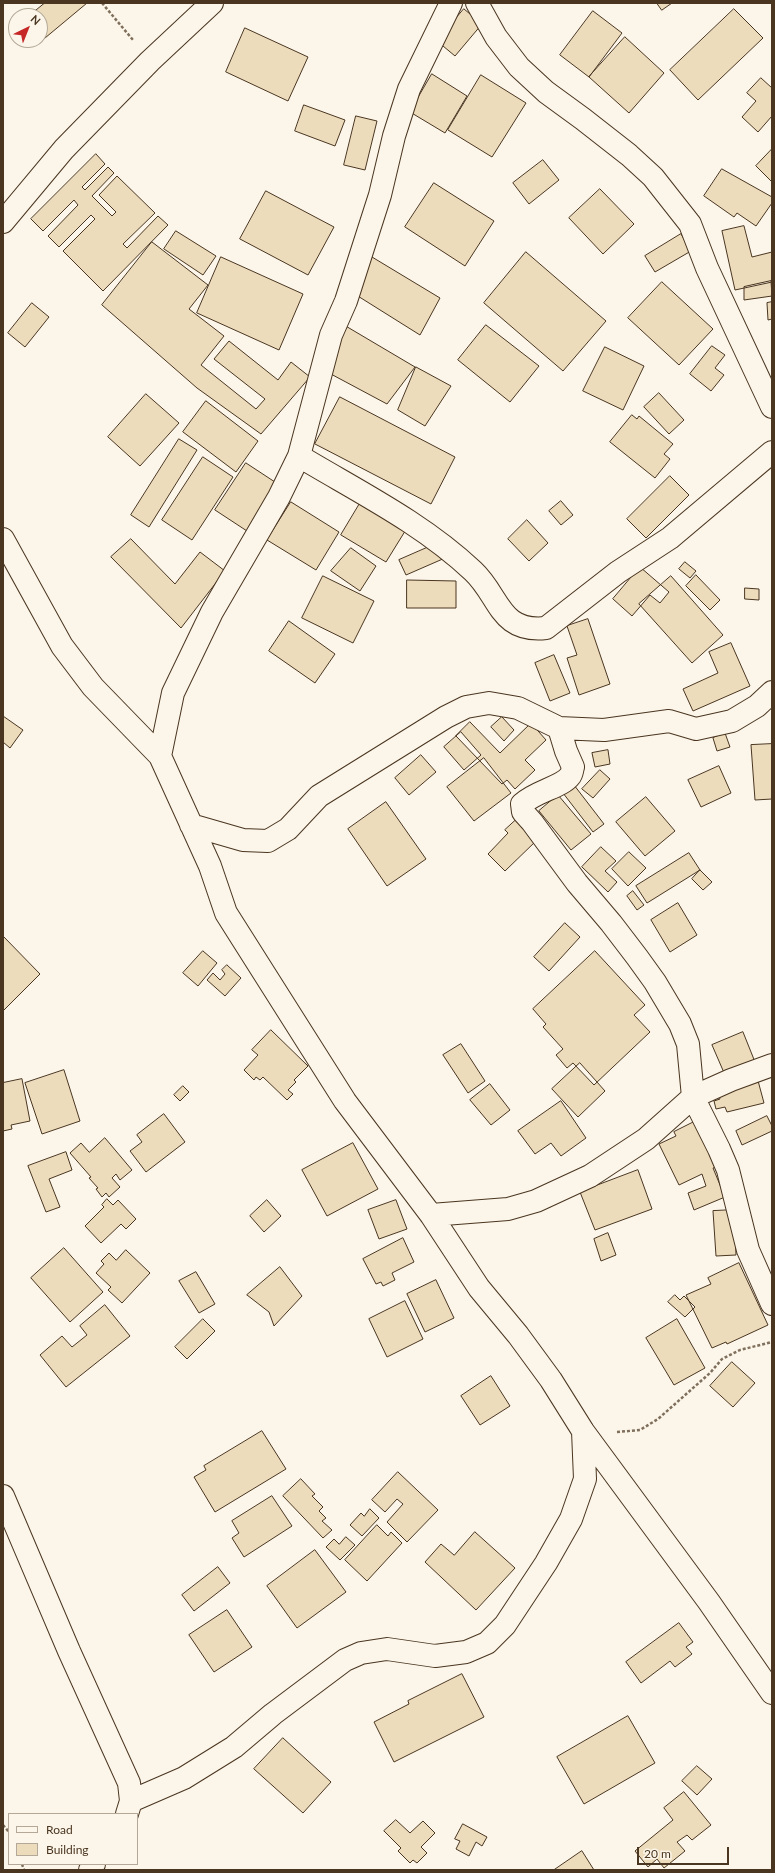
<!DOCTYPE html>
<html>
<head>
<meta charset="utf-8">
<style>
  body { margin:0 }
  #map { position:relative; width:775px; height:1873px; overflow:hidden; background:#fbf6e9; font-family:Lato,sans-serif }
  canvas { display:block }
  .frame { position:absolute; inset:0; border:4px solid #4a3520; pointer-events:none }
  .legend { position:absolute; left:8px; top:1813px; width:130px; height:52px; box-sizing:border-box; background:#fbf6e9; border:1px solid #b4a999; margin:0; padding:5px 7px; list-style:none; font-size:12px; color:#4a3520 }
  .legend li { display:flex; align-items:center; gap:8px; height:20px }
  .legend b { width:20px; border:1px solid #b4a999 }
  .north { position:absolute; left:8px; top:8px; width:40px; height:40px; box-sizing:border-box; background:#fbf6e9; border:1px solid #b4a999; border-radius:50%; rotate:43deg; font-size:11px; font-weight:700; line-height:16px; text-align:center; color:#4a3520 }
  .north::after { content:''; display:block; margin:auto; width:14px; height:18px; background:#c62828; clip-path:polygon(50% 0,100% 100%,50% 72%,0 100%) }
  .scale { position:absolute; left:637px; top:1847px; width:92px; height:18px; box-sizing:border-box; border:2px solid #4a3520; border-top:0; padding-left:5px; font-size:12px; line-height:14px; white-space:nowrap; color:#4a3520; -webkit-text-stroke:3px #fbf6e9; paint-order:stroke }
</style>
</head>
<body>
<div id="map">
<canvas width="775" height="1873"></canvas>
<div class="frame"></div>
<ul class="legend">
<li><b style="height:5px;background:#fbf6e9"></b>Road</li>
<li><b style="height:11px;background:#ecdcbc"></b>Building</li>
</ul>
<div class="north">N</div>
<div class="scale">20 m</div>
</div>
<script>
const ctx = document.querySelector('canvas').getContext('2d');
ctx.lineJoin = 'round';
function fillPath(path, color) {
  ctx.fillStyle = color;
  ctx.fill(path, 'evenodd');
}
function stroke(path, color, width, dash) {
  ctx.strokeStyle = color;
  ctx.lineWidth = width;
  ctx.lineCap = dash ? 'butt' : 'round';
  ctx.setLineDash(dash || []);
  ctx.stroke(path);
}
const building = new Path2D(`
  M 45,3 L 87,3 L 39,43 L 37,40 L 40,40 L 40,16 L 29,16 Z
  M 657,3 L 672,3 L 662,10 Z
  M 464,9 L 482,24 L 455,56 L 437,41 Z
  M 734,9 L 763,38 L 698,100 L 670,70 Z
  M 593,11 L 622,33 L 589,77 L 560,55 Z
  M 245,28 L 308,57 L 288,101 L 226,72 Z
  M 625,37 L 664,73 L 629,113 L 589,77 Z
  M 432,74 L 467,96 L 445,133 L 410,112 Z
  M 481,75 L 526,103 L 492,157 L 448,130 Z
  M 761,78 L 772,88 L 772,116 L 758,132 L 742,117 L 756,101 L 747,93 Z
  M 304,105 L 345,120 L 335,146 L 295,131 Z
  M 356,116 L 377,121 L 365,170 L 344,165 Z
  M 772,149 L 772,182 L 756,166 Z
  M 96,154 L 105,164 L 82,187 L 85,190 L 108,167 L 114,173 L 92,196 L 112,216 L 116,212 L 99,195 L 117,176 L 155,213 L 123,244 L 127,248 L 158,216 L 168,225 L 103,291 L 63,251 L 95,219 L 91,215 L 59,247 L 48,236 L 78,205 L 74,200 L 43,231 L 31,219 Z
  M 543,160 L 559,180 L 529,204 L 513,183 Z
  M 722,169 L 772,197 L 772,203 L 756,226 L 737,213 L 734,217 L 704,196 Z
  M 434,183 L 494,221 L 465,266 L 405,227 Z
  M 600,189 L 634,224 L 603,254 L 569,218 Z
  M 266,191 L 334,227 L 308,275 L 240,239 Z
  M 744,226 L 752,257 L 772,252 L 772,282 L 735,290 L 722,231 Z
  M 176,231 L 216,256 L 203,275 L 164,249 Z
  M 681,234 L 691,251 L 655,272 L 645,256 Z
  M 152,242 L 208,285 L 189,309 L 224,336 L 201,365 L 256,409 L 265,399 L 214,359 L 229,341 L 278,380 L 291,362 L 310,377 L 261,434 L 197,388 L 102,305 Z
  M 526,252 L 606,321 L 563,371 L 484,303 Z
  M 221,257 L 303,294 L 279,350 L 197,313 Z
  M 372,257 L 440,298 L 420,335 L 353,293 Z
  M 771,281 L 772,296 L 744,300 L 744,287 Z
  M 662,282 L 713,329 L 679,365 L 628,318 Z
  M 772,302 L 772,319 L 768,320 L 767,303 Z
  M 32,303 L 49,317 L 25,347 L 8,333 Z
  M 344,325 L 415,367 L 387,404 L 329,373 Z
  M 486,325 L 539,366 L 510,402 L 458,360 Z
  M 712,346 L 725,355 L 715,368 L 724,375 L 711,391 L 690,374 Z
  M 605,347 L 644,366 L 623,410 L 583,391 Z
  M 416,367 L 451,386 L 425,426 L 398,410 Z
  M 659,393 L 684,420 L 669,434 L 644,407 Z
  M 146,394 L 179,423 L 140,466 L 108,437 Z
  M 340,397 L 455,457 L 431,504 L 315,444 Z
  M 206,401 L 258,441 L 236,472 L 183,432 Z
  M 632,415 L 637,419 L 639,416 L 673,444 L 664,454 L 670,459 L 655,478 L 610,442 Z
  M 179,439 L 197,450 L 149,527 L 131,515 Z
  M 203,457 L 233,477 L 192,540 L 162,520 Z
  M 246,463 L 278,484 L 247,531 L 215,510 Z
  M 670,476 L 689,495 L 646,538 L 627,519 Z
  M 362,500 L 407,528 L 386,562 L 341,535 Z
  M 561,501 L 573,515 L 561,525 L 549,511 Z
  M 291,502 L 339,532 L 316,570 L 267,540 Z
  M 527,520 L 548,543 L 529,561 L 508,539 Z
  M 131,539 L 175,584 L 200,552 L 225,571 L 181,628 L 111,557 Z
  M 438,543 L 445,558 L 406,575 L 399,560 Z
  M 351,548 L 376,566 L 360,591 L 331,571 Z
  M 685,562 L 696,571 L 690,578 L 679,569 Z
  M 640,567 L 669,592 L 660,603 L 650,595 L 632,616 L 613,599 Z
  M 696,575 L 720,600 L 710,610 L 686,586 Z
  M 323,576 L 374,601 L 353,643 L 302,618 Z
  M 671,576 L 723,635 L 692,663 L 639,604 Z
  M 407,580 L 456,581 L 456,608 L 407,608 Z
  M 745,588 L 759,589 L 759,600 L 745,599 Z
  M 588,619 L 610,684 L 579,695 L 567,658 L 577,655 L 567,626 Z
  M 289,621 L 335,654 L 315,683 L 269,651 Z
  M 731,643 L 750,686 L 693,711 L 683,689 L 718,673 L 709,652 Z
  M 554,655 L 570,693 L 550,701 L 535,663 Z
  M 3,716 L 23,730 L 10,748 L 3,742 Z
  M 502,717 L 514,730 L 504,741 L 491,727 Z
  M 470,722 L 500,753 L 531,723 L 546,740 L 525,760 L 535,770 L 515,789 L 507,780 L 502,784 L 456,736 Z
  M 461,732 L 481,755 L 464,770 L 444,747 Z
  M 725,733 L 730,747 L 717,751 L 713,738 Z
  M 772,744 L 772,799 L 755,800 L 751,745 Z
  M 608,750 L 610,764 L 595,767 L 592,753 Z
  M 421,755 L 436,772 L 409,795 L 395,778 Z
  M 484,758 L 511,793 L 474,821 L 447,787 Z
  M 719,766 L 731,793 L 701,807 L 688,780 Z
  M 600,770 L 610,779 L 593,798 L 582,789 Z
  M 574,785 L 604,824 L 593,832 L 563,793 Z
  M 558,795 L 591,834 L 571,850 L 539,811 Z
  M 646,797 L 675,831 L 645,856 L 616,822 Z
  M 386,802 L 426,859 L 387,886 L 348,829 Z
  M 516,820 L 537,840 L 505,871 L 488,854 L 508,833 L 505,830 Z
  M 601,847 L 616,861 L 605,871 L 617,882 L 608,892 L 582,867 Z
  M 629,852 L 646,868 L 628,886 L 612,869 Z
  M 689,853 L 700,870 L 647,903 L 636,886 Z
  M 700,870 L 712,882 L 703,890 L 692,879 Z
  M 633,891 L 644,905 L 637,910 L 627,896 Z
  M 678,903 L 697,935 L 670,952 L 651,920 Z
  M 565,923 L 580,937 L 549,971 L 534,957 Z
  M 3,936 L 40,974 L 3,1011 Z
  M 203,951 L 217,963 L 198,986 L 183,973 Z
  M 595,951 L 645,1005 L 634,1015 L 650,1032 L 594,1085 L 573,1063 L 567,1068 L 556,1055 L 563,1049 L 543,1027 L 546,1024 L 533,1009 Z
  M 227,965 L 241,978 L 225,996 L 207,980 L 213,973 L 220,980 L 225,974 L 222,970 Z
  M 271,1030 L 308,1066 L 294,1080 L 296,1082 L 288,1090 L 293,1094 L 287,1100 L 263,1077 L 260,1080 L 256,1077 L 254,1080 L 244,1070 L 258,1055 L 252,1050 Z
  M 743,1032 L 755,1062 L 725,1075 L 712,1045 Z
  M 461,1044 L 485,1081 L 468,1093 L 443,1055 Z
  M 580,1063 L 605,1091 L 578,1117 L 552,1089 Z
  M 64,1070 L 80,1121 L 42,1134 L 25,1083 Z
  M 757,1077 L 764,1103 L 727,1112 L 725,1107 L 716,1109 L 714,1101 L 720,1099 L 718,1093 Z
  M 22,1079 L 30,1121 L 11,1125 L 12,1129 L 3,1131 L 3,1083 Z
  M 490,1084 L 510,1110 L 491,1125 L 470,1100 Z
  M 183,1086 L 189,1092 L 180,1101 L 174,1095 Z
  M 561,1101 L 586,1138 L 561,1156 L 551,1143 L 535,1154 L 518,1131 Z
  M 164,1114 L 185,1142 L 146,1172 L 130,1151 L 142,1142 L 137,1135 Z
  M 767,1116 L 772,1126 L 772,1131 L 742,1145 L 736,1131 Z
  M 700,1119 L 722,1165 L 713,1168 L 725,1197 L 694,1210 L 688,1193 L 706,1186 L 702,1174 L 679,1185 L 659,1144 L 676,1136 L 674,1132 Z
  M 105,1138 L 132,1170 L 120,1180 L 116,1174 L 112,1178 L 120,1187 L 109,1197 L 106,1193 L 102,1197 L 96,1189 L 98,1188 L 89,1178 L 91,1177 L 70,1153 L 81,1143 L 89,1152 Z
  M 353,1143 L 378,1189 L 327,1216 L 302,1170 Z
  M 66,1152 L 72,1170 L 49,1179 L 60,1207 L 46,1212 L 28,1166 Z
  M 638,1170 L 652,1209 L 595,1230 L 580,1192 Z
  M 107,1199 L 113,1205 L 118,1200 L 136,1219 L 126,1229 L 121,1224 L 101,1243 L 85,1226 L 104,1207 L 102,1205 Z
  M 267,1200 L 281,1216 L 264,1232 L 250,1216 Z
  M 396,1200 L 407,1229 L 379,1239 L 368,1210 Z
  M 734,1210 L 736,1255 L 716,1256 L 713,1211 Z
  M 608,1233 L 616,1255 L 601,1261 L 594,1239 Z
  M 403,1238 L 414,1262 L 392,1273 L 395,1280 L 383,1286 L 381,1282 L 376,1284 L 363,1259 Z
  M 64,1248 L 103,1292 L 70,1322 L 31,1278 Z
  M 126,1250 L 150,1273 L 122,1303 L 108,1290 L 111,1287 L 96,1273 L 104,1264 L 101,1261 L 109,1253 L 116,1260 Z
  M 739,1263 L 768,1325 L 727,1344 L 726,1342 L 712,1348 L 686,1295 L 711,1284 L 708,1278 Z
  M 280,1267 L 302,1296 L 274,1326 L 269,1312 L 247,1295 Z
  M 196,1272 L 215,1304 L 199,1313 L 179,1281 Z
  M 436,1280 L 454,1318 L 425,1332 L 407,1294 Z
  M 675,1295 L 680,1300 L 684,1296 L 695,1307 L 685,1317 L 668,1302 Z
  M 405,1301 L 423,1339 L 387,1357 L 369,1319 Z
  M 105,1305 L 130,1336 L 66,1387 L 40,1355 L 62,1336 L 72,1347 L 87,1335 L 80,1326 Z
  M 203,1319 L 215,1331 L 187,1359 L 175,1347 Z
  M 677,1319 L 705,1368 L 674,1385 L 646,1338 Z
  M 732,1362 L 755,1383 L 733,1407 L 710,1386 Z
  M 491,1376 L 510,1406 L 480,1425 L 461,1396 Z
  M 262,1431 L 286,1469 L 215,1512 L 194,1477 L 206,1470 L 204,1466 Z
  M 398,1472 L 438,1510 L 407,1542 L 387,1522 L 403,1504 L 397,1499 L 385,1512 L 372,1500 Z
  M 301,1479 L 315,1494 L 312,1496 L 323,1507 L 319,1511 L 326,1518 L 322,1521 L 332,1530 L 323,1538 L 283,1496 Z
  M 272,1496 L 292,1526 L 244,1557 L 232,1538 L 239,1533 L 232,1521 Z
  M 370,1509 L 379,1518 L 362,1536 L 350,1525 L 361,1513 L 364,1516 Z
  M 377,1525 L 388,1536 L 391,1532 L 402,1543 L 367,1581 L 345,1560 Z
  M 475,1532 L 515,1568 L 476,1610 L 425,1562 L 441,1544 L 454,1555 Z
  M 346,1537 L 355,1545 L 340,1560 L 326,1547 L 334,1539 L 339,1544 Z
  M 315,1550 L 346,1592 L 297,1628 L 267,1586 Z
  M 218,1567 L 230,1583 L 194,1611 L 182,1595 Z
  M 227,1610 L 252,1647 L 214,1672 L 189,1635 Z
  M 679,1623 L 693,1642 L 686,1647 L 692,1654 L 675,1667 L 670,1661 L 641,1683 L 626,1662 Z
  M 462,1674 L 484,1717 L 394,1762 L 374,1722 L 409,1704 L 408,1701 Z
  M 628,1716 L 655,1763 L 584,1804 L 557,1757 Z
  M 283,1738 L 331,1782 L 303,1813 L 254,1769 Z
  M 697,1766 L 712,1779 L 697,1795 L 682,1781 Z
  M 684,1792 L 711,1825 L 692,1840 L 687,1835 L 677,1842 L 685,1851 L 664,1868 L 657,1859 L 648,1867 L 635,1851 L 673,1820 L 664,1808 Z
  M 396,1820 L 410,1833 L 423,1821 L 435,1833 L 421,1847 L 427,1853 L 417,1863 L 413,1860 L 410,1863 L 398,1851 L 401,1848 L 384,1831 Z
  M 463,1824 L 487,1837 L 482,1846 L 476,1842 L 469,1856 L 456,1849 L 460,1841 L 455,1839 Z
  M 582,1851 L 594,1870 L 554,1870 Z`);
fillPath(building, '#ecdcbc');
stroke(building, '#4a3520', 1);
const minor = new Path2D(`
  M 477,3 L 496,37 L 519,67 L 546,92 L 583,119 L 629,155 L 653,177 L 690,224 L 707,268 L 772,407
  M 3,222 L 64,149 L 150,61 L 212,3
  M 299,456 C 359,492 422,523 473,571 C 500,596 499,633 546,628 L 618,572 L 670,538 L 772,452
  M 3,539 L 62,646 L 93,687 L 160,756 L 210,866 L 226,913 L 345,1101 L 431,1215 L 479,1288 L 518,1335 L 551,1380 L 583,1431 L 709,1602 L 772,1693
  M 559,728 L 566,751 L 573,767 C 572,770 572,774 570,776 C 562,787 536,791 522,804 L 523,812 L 532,822 L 577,883 L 611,923 L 637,957 L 655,982 L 680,1024 L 688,1044 L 693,1097 L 719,1149 L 728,1170 L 748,1250 L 772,1304
  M 160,756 L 173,693 L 212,612 L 279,497 L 299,456 L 331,335 L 346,301 L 380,195 L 394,136 L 409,89 L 451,3
  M 191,825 L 243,840 L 268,841 L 288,829 L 319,796 L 446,717 L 466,707 L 489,703 L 518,708 L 559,728 L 604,730 L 669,721 L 696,729 L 732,721 L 757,706 L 772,692
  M 431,1215 L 508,1209 L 536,1201 L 590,1176 L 646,1139 L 693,1097 L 731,1080 L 772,1065
  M 3,1496 L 69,1651 L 129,1783 L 131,1801 L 127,1814
  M 131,1801 L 184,1778 L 234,1747 L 273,1714 L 345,1660 L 361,1653 L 387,1649 L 435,1656 L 466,1652 L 487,1643 L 505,1625 L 546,1563 L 571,1519 L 585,1479 L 583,1431
  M 90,1870 L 94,1864`);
stroke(minor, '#4a3520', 24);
stroke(new Path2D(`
  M 102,3 L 133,40
  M 617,1432 L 640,1430 L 658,1419 L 710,1373 L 722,1359 L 740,1350 L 772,1342
  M 3,1825 L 9,1832
  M 22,1864 L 24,1870`), '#7f6f5c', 2.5, [3, 2]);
stroke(minor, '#fbf6e9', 22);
</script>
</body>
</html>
